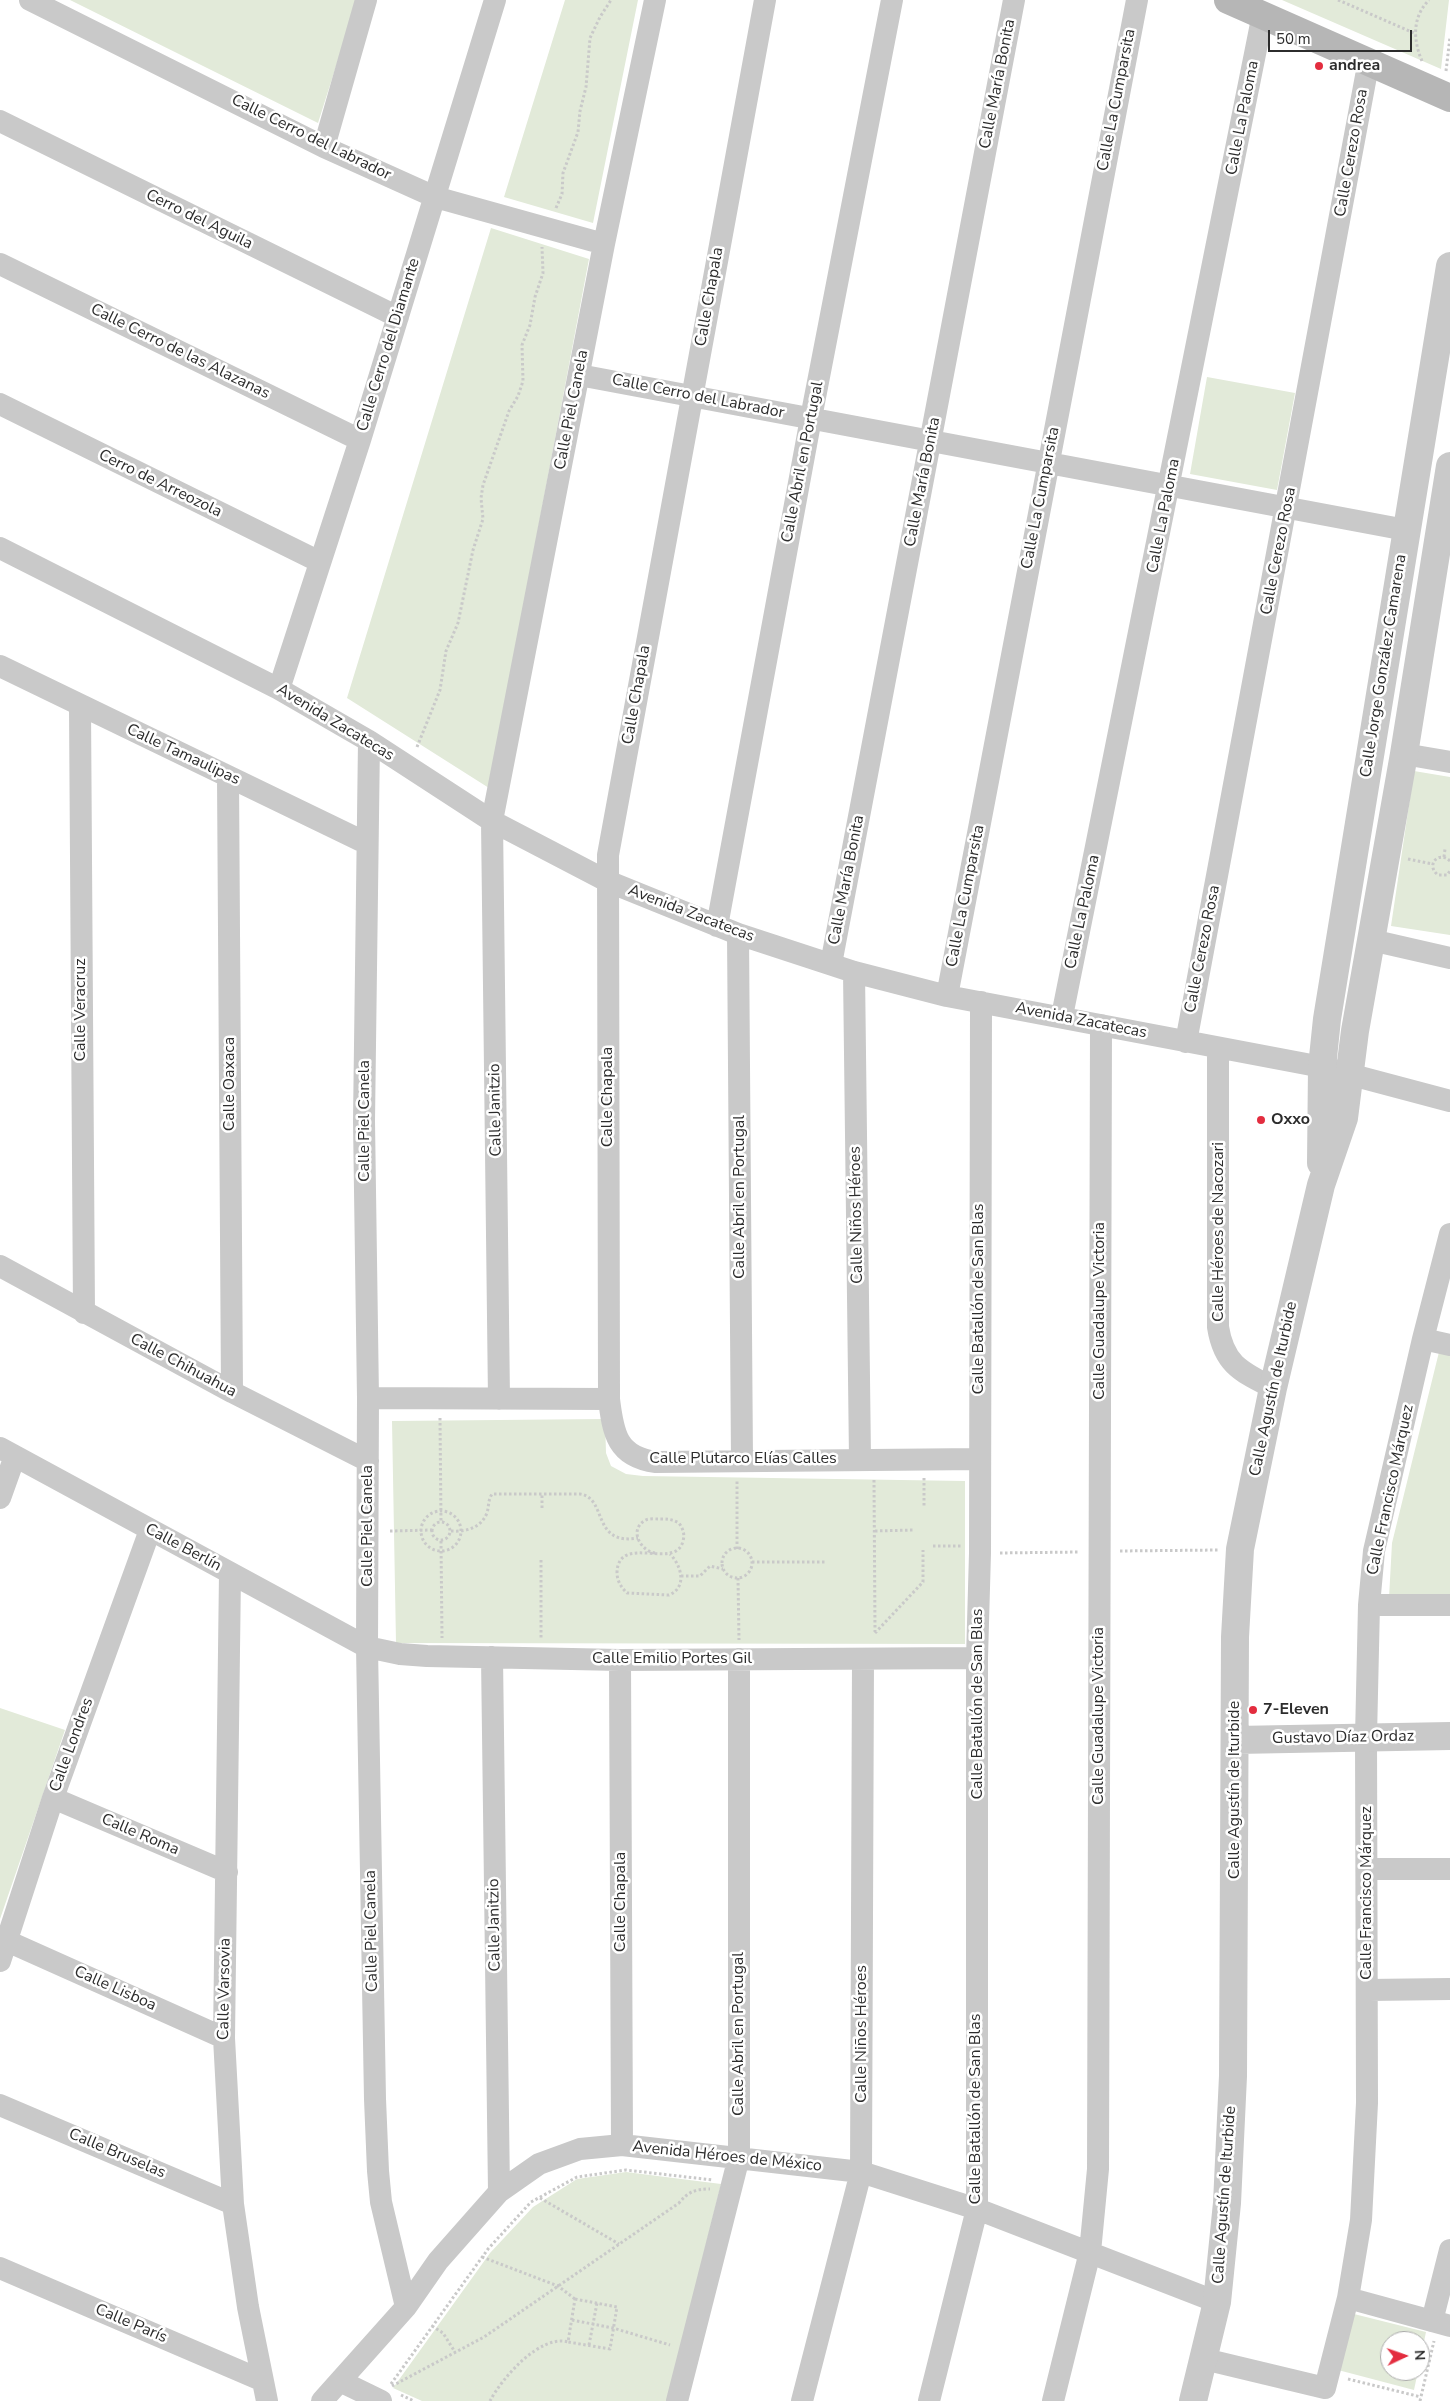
<!DOCTYPE html>
<html>
<head>
<meta charset="utf-8">
<style>
  body { margin:0 }
  #map { position:relative; width:1450px; height:2401px; overflow:hidden; background:#fff; font-family:"Nunito Sans",sans-serif }
  canvas { display:block }
  .north { position:absolute; left:1380px; top:2331px; width:50px; height:50px; box-sizing:border-box; background:#fff; border:1px solid #ababab; border-radius:50%; rotate:87deg; font-size:14px; font-weight:700; line-height:20px; text-align:center; color:#2c2c2c }
  .north::after { content:''; display:block; margin:auto; width:18px; height:22px; background:#e32d3f; clip-path:polygon(50% 0,100% 100%,50% 72%,0 100%) }
  .scale { position:absolute; left:1268px; top:30px; width:144px; height:22px; box-sizing:border-box; border:2px solid #2c2c2c; border-top:0; padding-left:6px; font-size:15px; line-height:18px; white-space:nowrap; color:#2c2c2c; -webkit-text-stroke:4px #fff; paint-order:stroke }
</style>
</head>
<body>
<div id="map">
<canvas width="1450" height="2401"></canvas>
<div class="north">N</div>
<div class="scale">50 m</div>
</div>
<script>
const ctx = document.querySelector('canvas').getContext('2d');
ctx.lineJoin = 'round';
function fillPath(path, color) {
  ctx.fillStyle = color;
  ctx.fill(path, 'evenodd');
}
function stroke(path, color, width, dash) {
  ctx.strokeStyle = color;
  ctx.lineWidth = width;
  ctx.lineCap = dash ? 'butt' : 'round';
  ctx.setLineDash(dash || []);
  ctx.stroke(path);
}
function label(font, color, halo, rows, align = 'center') {
  ctx.font = font + ' "Nunito Sans",sans-serif';
  ctx.lineWidth = 5;
  ctx.setLineDash([]);
  ctx.textBaseline = 'middle';
  ctx.strokeStyle = halo;
  ctx.fillStyle = color;
  for (const [text, x, y, turn = 0] of rows) {
    ctx.save();
    ctx.translate(x, y);
    ctx.rotate((+turn || 0) * Math.PI / 180);
    ctx.textAlign = isNaN(turn) ? turn : align;
    if (halo) ctx.strokeText(text, 0, 0);
    ctx.fillText(text, 0, 0);
    ctx.restore();
  }
}
fillPath(new Path2D(`
  M 70,0 L 357,0 L 318,123 Z
  M 565,0 L 638,0 L 593,223 L 504,197 Z
  M 1282,0 L 1449,0 L 1441,69 Z
  M 491,228 L 589,259 L 489,788 L 347,698 Z
  M 1207,377 L 1295,393 L 1277,490 L 1190,474 Z
  M 1414,771 L 1450,777 L 1450,935 L 1391,926 Z
  M 1439,1352 L 1450,1355 L 1450,1599 L 1389,1598 L 1392,1543 Z
  M 605,1419 L 606,1453 L 611,1466 L 626,1474 L 643,1476 L 965,1481 L 965,1644 L 396,1643 L 392,1421 Z
  M 0,1708 L 65,1730 L 0,1919 Z
  M 626,2172 L 721,2184 L 667,2401 L 422,2401 L 393,2388 L 490,2253 L 533,2207 L 577,2179 Z
  M 1354,2314 L 1426,2332 L 1420,2361 L 1420,2341 L 1390,2341 L 1390,2371 L 1418,2371 L 1414,2390 L 1338,2370 Z`), '#e2ead9');
stroke(new Path2D(`
  M 1338,0 L 1416,34
  M 1422,61 C 1413,40 1412,17 1429,0
  M 1446,71 L 1450,37
  M 556,208 L 562,194 L 563,173 L 578,132 L 580,111 L 586,87 L 590,38 L 600,17 L 611,0
  M 417,747 L 440,690 L 446,651 L 458,623 L 473,550 L 483,519 L 481,498 L 483,485 L 509,411 L 518,396 L 523,381 L 522,345 L 530,325 L 535,297 L 543,273 L 542,247
  M 1444,857 L 1445,849
  M 1408,859 L 1433,864
  M 1450,861 C 1439,850 1425,865 1438,875 L 1447,875 L 1450,871
  M 440,1418 L 441,1522
  M 924,1478 L 924,1507
  M 874,1480 L 875,1632
  M 542,1508 L 542,1493
  M421 1531a20 20 0 1 1 40 0a20 20 0 1 1-40 0Z
  M432 1531a9 9 0 1 1 18 0a9 9 0 1 1-18 0Z
  M 390,1531 L 432,1530
  M 451,1531 C 466,1532 481,1528 487,1513 C 489,1506 488,1500 492,1494 L 580,1494 C 608,1498 591,1546 638,1538
  M 875,1531 L 914,1530
  M 441,1541 L 442,1638
  M 933,1546 L 962,1546
  M722 1563a15 15 0 1 1 30 0a15 15 0 1 1-30 0Z
  M 737,1549 L 737,1480
  M 1120,1551 L 1219,1550
  M 655,1553 C 641,1551 629,1531 644,1521 C 648,1518 655,1519 660,1519 C 667,1519 672,1519 679,1523 C 683,1529 685,1534 683,1541 C 676,1571 619,1533 617,1572 C 617,1581 621,1587 627,1593 L 669,1595 C 688,1587 681,1565 670,1554
  M 1000,1553 L 1079,1552
  M 541,1560 L 541,1640
  M 752,1562 L 827,1562
  M 681,1576 L 700,1576 L 710,1566 L 723,1569
  M 738,1578 L 739,1640
  M 875,1633 L 923,1582 L 923,1550
  M 540,2198 L 619,2244
  M 482,2257 L 558,2286 L 575,2299
  M 575,2299 L 617,2307 L 610,2349 L 568,2342 Z
  M 572,2320 L 613,2328 L 670,2345
  M 432,2326 L 443,2333 L 455,2352
  M 589,2345 L 597,2303
  M 1348,2379 L 1421,2397
  M 391,2384 L 488,2249 L 531,2202 L 577,2177 L 626,2170 L 713,2180
  M 392,2386 L 484,2337 L 679,2203 C 688,2192 695,2189 710,2189
  M 401,2395 L 414,2401
  M 490,2401 C 502,2378 540,2334 568,2342
  M 1420,2401 L 1434,2341`), '#c9c9c9', 3, [2.5, 2.5]);
stroke(new Path2D(`
  M 30,0 L 324,147 L 435,197 L 604,244
  M 765,0 L 608,855 L 609,1399 C 613,1433 617,1457 656,1462 L 979,1459
  M 0,121 L 398,317
  M 324,147 L 366,0
  M 0,264 L 360,440
  M 579,375 L 1406,530
  M 0,404 L 320,562
  M 0,548 L 279,689 L 369,741 L 492,821 L 607,881 L 738,934 L 854,972 L 947,996 L 1322,1067 L 1450,1101
  M 0,666 L 366,843
  M 279,689 L 360,440 L 495,0
  M 80,707 L 84,1313
  M 369,741 L 364,1121 L 368,1398 L 367,1647 L 375,2099 L 378,2171 L 381,2202 L 406,2307
  M 1404,754 L 1450,762
  M 228,777 L 232,1392
  M 717,926 L 811,418 L 892,0
  M 738,934 L 742,1460
  M 1371,940 L 1450,958
  M 831,964 L 1014,0
  M 854,972 L 860,1459
  M 947,996 L 1137,0
  M 1062,1016 L 1263,14
  M 1186,1042 L 1369,60
  M 1218,1049 L 1218,1327 C 1224,1365 1242,1372 1273,1388
  M 0,1266 L 232,1392 L 368,1461
  M 1423,1339 L 1450,1345
  M 368,1398 L 609,1399
  M 499,1399 L 492,821 L 604,244 L 655,0
  M 0,1448 L 367,1647 L 400,1654 L 427,1656 L 620,1660 L 977,1658
  M 0,1498 L 15,1456
  M 230,1573 L 224,2038 L 233,2204 L 248,2307 L 267,2401
  M 1369,1605 L 1450,1605
  M 492,1657 L 499,2192
  M 620,1660 L 622,2145
  M 53,1798 L 227,1872
  M 1368,1869 L 1450,1869
  M 7,1941 L 224,2038
  M 0,1961 L 53,1798 L 150,1530
  M 1368,1990 L 1450,1989
  M 0,2105 L 233,2204
  M 0,2268 L 261,2380
  M 1348,2298 L 1450,2326
  M 1432,2321 L 1450,2250
  M 1204,2359 L 1325,2388 L 1348,2298 L 1361,2220 L 1367,2103 L 1366,1737 L 1369,1605 L 1374,1551 L 1423,1339 L 1450,1234
  M 342,2382 L 381,2401
  M 322,2401 L 406,2307 L 438,2261 L 499,2192 L 539,2164 L 580,2149 L 622,2145 L 861,2172 L 977,2209 L 1217,2302
  M 677,2401 L 739,2157 L 739,1659
  M 802,2401 L 861,2172 L 863,1659
  M 929,2401 L 977,2209 L 977,1658 L 980,1553 L 981,1002
  M 1053,2401 L 1090,2252 L 1098,2169 L 1101,1025`), '#c9c9c9', 22);
stroke(new Path2D(`
  M 1321,1163 L 1322,1067 L 1327,1019 L 1450,266
  M 1236,1740 L 1450,1736
  M 1193,2401 L 1217,2302 L 1227,2203 L 1233,2076 L 1235,1637 L 1240,1549 L 1273,1388 L 1321,1185 L 1344,1118 L 1355,1031 L 1404,754 L 1450,466`), '#c9c9c9', 28);
stroke(new Path2D(`
  M 1228,0 L 1450,98`), '#b6b6b6', 28);
for (const [x, y, r, color] of [
  [1319,66,5,"#e32d3f"],
  [1261,1120,5,"#e32d3f"],
  [1253,1710,5,"#e32d3f"]
]) {
  const dot = new Path2D();
  dot.arc(x, y, r, 0, 2 * Math.PI);
  ctx.fillStyle = color;
  ctx.fill(dot);
  stroke(dot, '#fff', 2);
}
label('bold 16px', '#2c2c2c', '#fff', [
  ["andrea",1329,66],
  ["Oxxo",1271,1120],
  ["7-Eleven",1263,1710]
], 'left');
label('16px', '#2c2c2c', '#fff', [
  ["Calle María Bonita",998,84,-79],
  ["Calle La Cumparsita",1117,100,-79],
  ["Calle La Paloma",1243,118,-79],
  ["Calle Cerro del Labrador",311,138,26],
  ["Calle Cerezo Rosa",1352,153,-80],
  ["Cerro del Aguila",199,220,26],
  ["Calle Chapala",710,297,-80],
  ["Calle Cerro del Diamante",389,345,-73],
  ["Calle Cerro de las Alazanas",180,352,26],
  ["Calle Cerro del Labrador",698,397,11],
  ["Calle Piel Canela",572,410,-79],
  ["Calle Abril en Portugal",803,462,-79],
  ["Calle María Bonita",923,482,-79],
  ["Cerro de Arreozola",160,484,26],
  ["Calle La Cumparsita",1041,498,-79],
  ["Calle La Paloma",1164,516,-79],
  ["Calle Cerezo Rosa",1279,551,-79],
  ["Calle Jorge González Camarena",1384,666,-81],
  ["Calle Chapala",637,695,-80],
  ["Avenida Zacatecas",335,723,31],
  ["Calle Tamaulipas",183,755,25],
  ["Calle María Bonita",847,880,-79],
  ["Calle La Cumparsita",966,896,-79],
  ["Calle La Paloma",1083,912,-78],
  ["Avenida Zacatecas",691,914,21],
  ["Calle Cerezo Rosa",1203,949,-79],
  ["Calle Veracruz",81,1010,-90],
  ["Avenida Zacatecas",1081,1021,11],
  ["Calle Oaxaca",230,1084,-90],
  ["Calle Chapala",608,1097,-90],
  ["Calle Janitzio",496,1110,-91],
  ["Calle Piel Canela",365,1121,-90],
  ["Calle Abril en Portugal",740,1197,-90],
  ["Calle Niños Héroes",857,1215,-91],
  ["Calle Héroes de Nacozari",1219,1232,-90],
  ["Calle Batallón de San Blas",979,1299,-90],
  ["Calle Guadalupe Victoria",1100,1311,-90],
  ["Calle Chihuahua",183,1366,28],
  ["Calle Agustín de Iturbide",1274,1389,-78],
  ["Calle Plutarco Elías Calles",743,1459],
  ["Calle Francisco Márquez",1391,1490,-78],
  ["Calle Piel Canela",368,1526,-90],
  ["Calle Berlín",183,1548,28],
  ["Calle Emilio Portes Gil",672,1659],
  ["Calle Batallón de San Blas",978,1704,-90],
  ["Calle Guadalupe Victoria",1099,1716,-90],
  ["Gustavo Díaz Ordaz",1343,1738,-1],
  ["Calle Londres",72,1745,-70],
  ["Calle Agustín de Iturbide",1235,1790,-90],
  ["Calle Roma",140,1835,23],
  ["Calle Francisco Márquez",1367,1893,-90],
  ["Calle Chapala",621,1902,-90],
  ["Calle Janitzio",495,1925,-91],
  ["Calle Piel Canela",372,1931,-91],
  ["Calle Lisboa",115,1989,24],
  ["Calle Varsovia",225,1989,-89],
  ["Calle Abril en Portugal",739,2034,-90],
  ["Calle Niños Héroes",862,2034,-90],
  ["Calle Batallón de San Blas",976,2109,-90],
  ["Calle Bruselas",117,2154,23],
  ["Avenida Héroes de México",727,2157,6],
  ["Calle Agustín de Iturbide",1225,2195,-86],
  ["Calle París",131,2324,23]
]);
</script>
</body>
</html>
